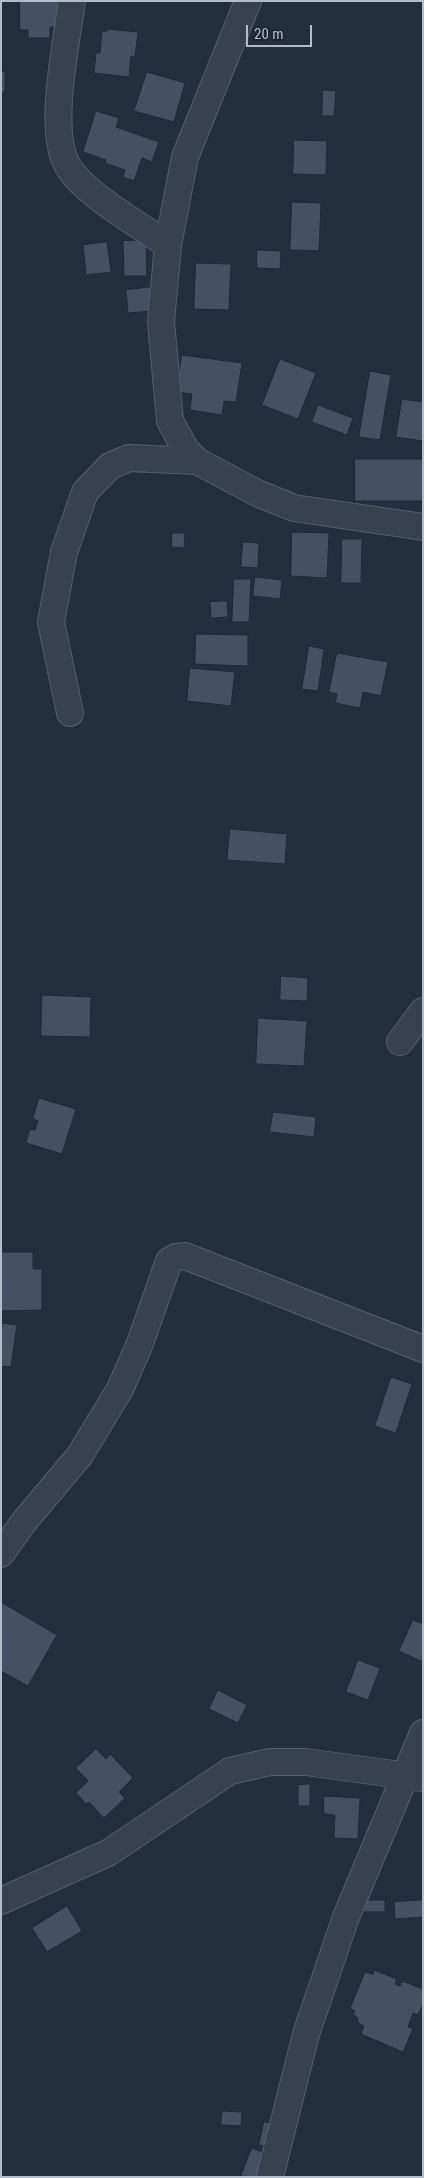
<!DOCTYPE html>
<html>
<head>
<meta charset="utf-8">
<style>
  body { margin:0 }
  #map { position:relative; width:424px; height:2178px; overflow:hidden; background:#242f3e; font-family:"Roboto Condensed",sans-serif }
  canvas { display:block }
  .frame { position:absolute; inset:0; border:2px solid #b4bcc9; pointer-events:none }
  .scale { position:absolute; left:246px; top:25px; width:66px; height:22px; box-sizing:border-box; border:2px solid #b4bcc9; border-top:0; padding-left:6px; font-size:15px; line-height:18px; white-space:nowrap; color:#b4bcc9; -webkit-text-stroke:4px #1d2633; paint-order:stroke }
</style>
</head>
<body>
<div id="map">
<canvas width="424" height="2178"></canvas>
<div class="frame"></div>
<div class="scale">20 m</div>
</div>
<script>
const ctx = document.querySelector('canvas').getContext('2d');
ctx.lineJoin = 'round';
function fillPath(path, color) {
  ctx.fillStyle = color;
  ctx.fill(path, 'evenodd');
}
function stroke(path, color, width, dash) {
  ctx.strokeStyle = color;
  ctx.lineWidth = width;
  ctx.lineCap = dash ? 'butt' : 'round';
  ctx.setLineDash(dash || []);
  ctx.stroke(path);
}
const building = new Path2D(`
  M 20,1 L 62,1 L 62,27 L 50,27 L 50,38 L 28,38 L 28,30 L 20,30 Z
  M 107,29 L 138,32 L 135,57 L 131,56 L 129,77 L 94,73 L 96,53 L 100,53 L 102,31 L 107,31 Z
  M 1,71 L 5,72 L 5,92 L 1,92 Z
  M 147,72 L 185,83 L 174,122 L 134,111 Z
  M 323,90 L 336,91 L 334,116 L 322,116 Z
  M 96,111 L 119,118 L 116,127 L 159,142 L 152,162 L 142,158 L 134,181 L 123,177 L 125,170 L 105,163 L 106,160 L 83,152 Z
  M 294,140 L 327,141 L 326,175 L 293,174 Z
  M 292,202 L 321,203 L 319,251 L 290,250 Z
  M 146,240 L 147,276 L 124,276 L 123,241 Z
  M 107,242 L 111,272 L 86,275 L 83,245 Z
  M 257,250 L 281,251 L 280,269 L 257,268 Z
  M 196,263 L 231,264 L 229,310 L 194,309 Z
  M 151,287 L 153,311 L 128,313 L 126,290 Z
  M 182,355 L 242,363 L 236,402 L 224,401 L 222,415 L 190,410 L 192,394 L 176,392 Z
  M 280,359 L 316,373 L 298,419 L 262,405 Z
  M 370,371 L 391,375 L 380,440 L 359,437 Z
  M 402,399 L 423,402 L 423,441 L 396,437 Z
  M 318,405 L 353,418 L 347,435 L 312,422 Z
  M 355,459 L 423,459 L 423,501 L 355,501 Z
  M 292,532 L 329,533 L 327,578 L 291,576 Z
  M 172,533 L 185,533 L 184,548 L 172,547 Z
  M 342,539 L 362,539 L 361,583 L 341,583 Z
  M 243,542 L 259,543 L 258,568 L 241,567 Z
  M 255,577 L 282,580 L 280,599 L 253,596 Z
  M 234,579 L 251,579 L 249,622 L 232,622 Z
  M 227,601 L 228,617 L 211,618 L 210,602 Z
  M 196,634 L 248,635 L 248,666 L 195,664 Z
  M 309,646 L 324,649 L 318,691 L 302,689 Z
  M 337,653 L 388,662 L 381,696 L 363,692 L 360,708 L 335,703 L 337,694 L 329,692 Z
  M 190,668 L 235,672 L 231,706 L 187,701 Z
  M 230,829 L 287,834 L 285,864 L 227,860 Z
  M 281,976 L 308,978 L 307,1001 L 280,1000 Z
  M 42,995 L 91,997 L 90,1037 L 41,1036 Z
  M 258,1018 L 307,1021 L 304,1066 L 256,1064 Z
  M 39,1098 L 76,1109 L 62,1154 L 26,1143 L 30,1129 L 35,1130 L 38,1121 L 33,1119 Z
  M 273,1112 L 316,1117 L 314,1137 L 270,1132 Z
  M 1,1252 L 33,1252 L 33,1269 L 42,1269 L 42,1310 L 1,1311 Z
  M 1,1323 L 17,1325 L 11,1367 L 1,1366 Z
  M 391,1377 L 412,1384 L 396,1433 L 375,1426 Z
  M 1,1602 L 57,1635 L 28,1686 L 1,1671 Z
  M 413,1620 L 423,1624 L 423,1662 L 399,1651 Z
  M 358,1660 L 380,1668 L 368,1700 L 346,1692 Z
  M 218,1690 L 247,1705 L 238,1723 L 209,1709 Z
  M 96,1749 L 106,1759 L 110,1754 L 133,1778 L 119,1792 L 125,1798 L 104,1818 L 89,1802 L 86,1804 L 76,1793 L 88,1781 L 76,1768 Z
  M 310,1784 L 310,1806 L 298,1806 L 298,1785 Z
  M 324,1796 L 360,1798 L 358,1839 L 334,1838 L 335,1815 L 324,1814 Z
  M 364,1900 L 385,1900 L 385,1912 L 364,1912 Z
  M 423,1900 L 423,1917 L 395,1919 L 394,1902 Z
  M 67,1906 L 82,1931 L 47,1952 L 32,1928 Z
  M 374,1970 L 397,1979 L 395,1984 L 400,1986 L 402,1981 L 423,1989 L 423,2004 L 418,2015 L 413,2013 L 408,2027 L 413,2029 L 403,2052 L 361,2034 L 364,2026 L 358,2023 L 357,2017 L 353,2015 L 355,2011 L 350,2008 L 365,1972 L 373,1974 Z
  M 222,2111 L 242,2112 L 241,2126 L 221,2125 Z
  M 264,2122 L 277,2124 L 272,2148 L 259,2145 Z
  M 252,2148 L 270,2155 L 261,2177 L 241,2176 Z`);
fillPath(building, '#455162');
stroke(building, '#1f2835', 1);
const minor = new Path2D(`
  M 72,1 C 67,41 46,134 69,168 C 87,196 140,225 168,245
  M 248,1 L 185,157 L 168,245 L 161,322 L 170,421 L 186,450 L 197,461 L 257,493 L 294,508 L 423,527
  M 70,713 L 51,622 L 64,552 L 85,492 L 110,466 L 129,458 L 197,461
  M 400,1042 L 423,1011
  M 1,1554 L 23,1523 L 80,1455 L 120,1389 L 139,1346 L 169,1261 L 176,1257 L 185,1256 L 423,1349
  M 1,1901 L 108,1853 L 230,1771 L 270,1762 L 306,1762 L 422,1778
  M 270,2177 L 306,2034 L 346,1917 L 423,1733`);
stroke(minor, '#565f6c', 28);
stroke(minor, '#38414e', 26);
</script>
</body>
</html>
